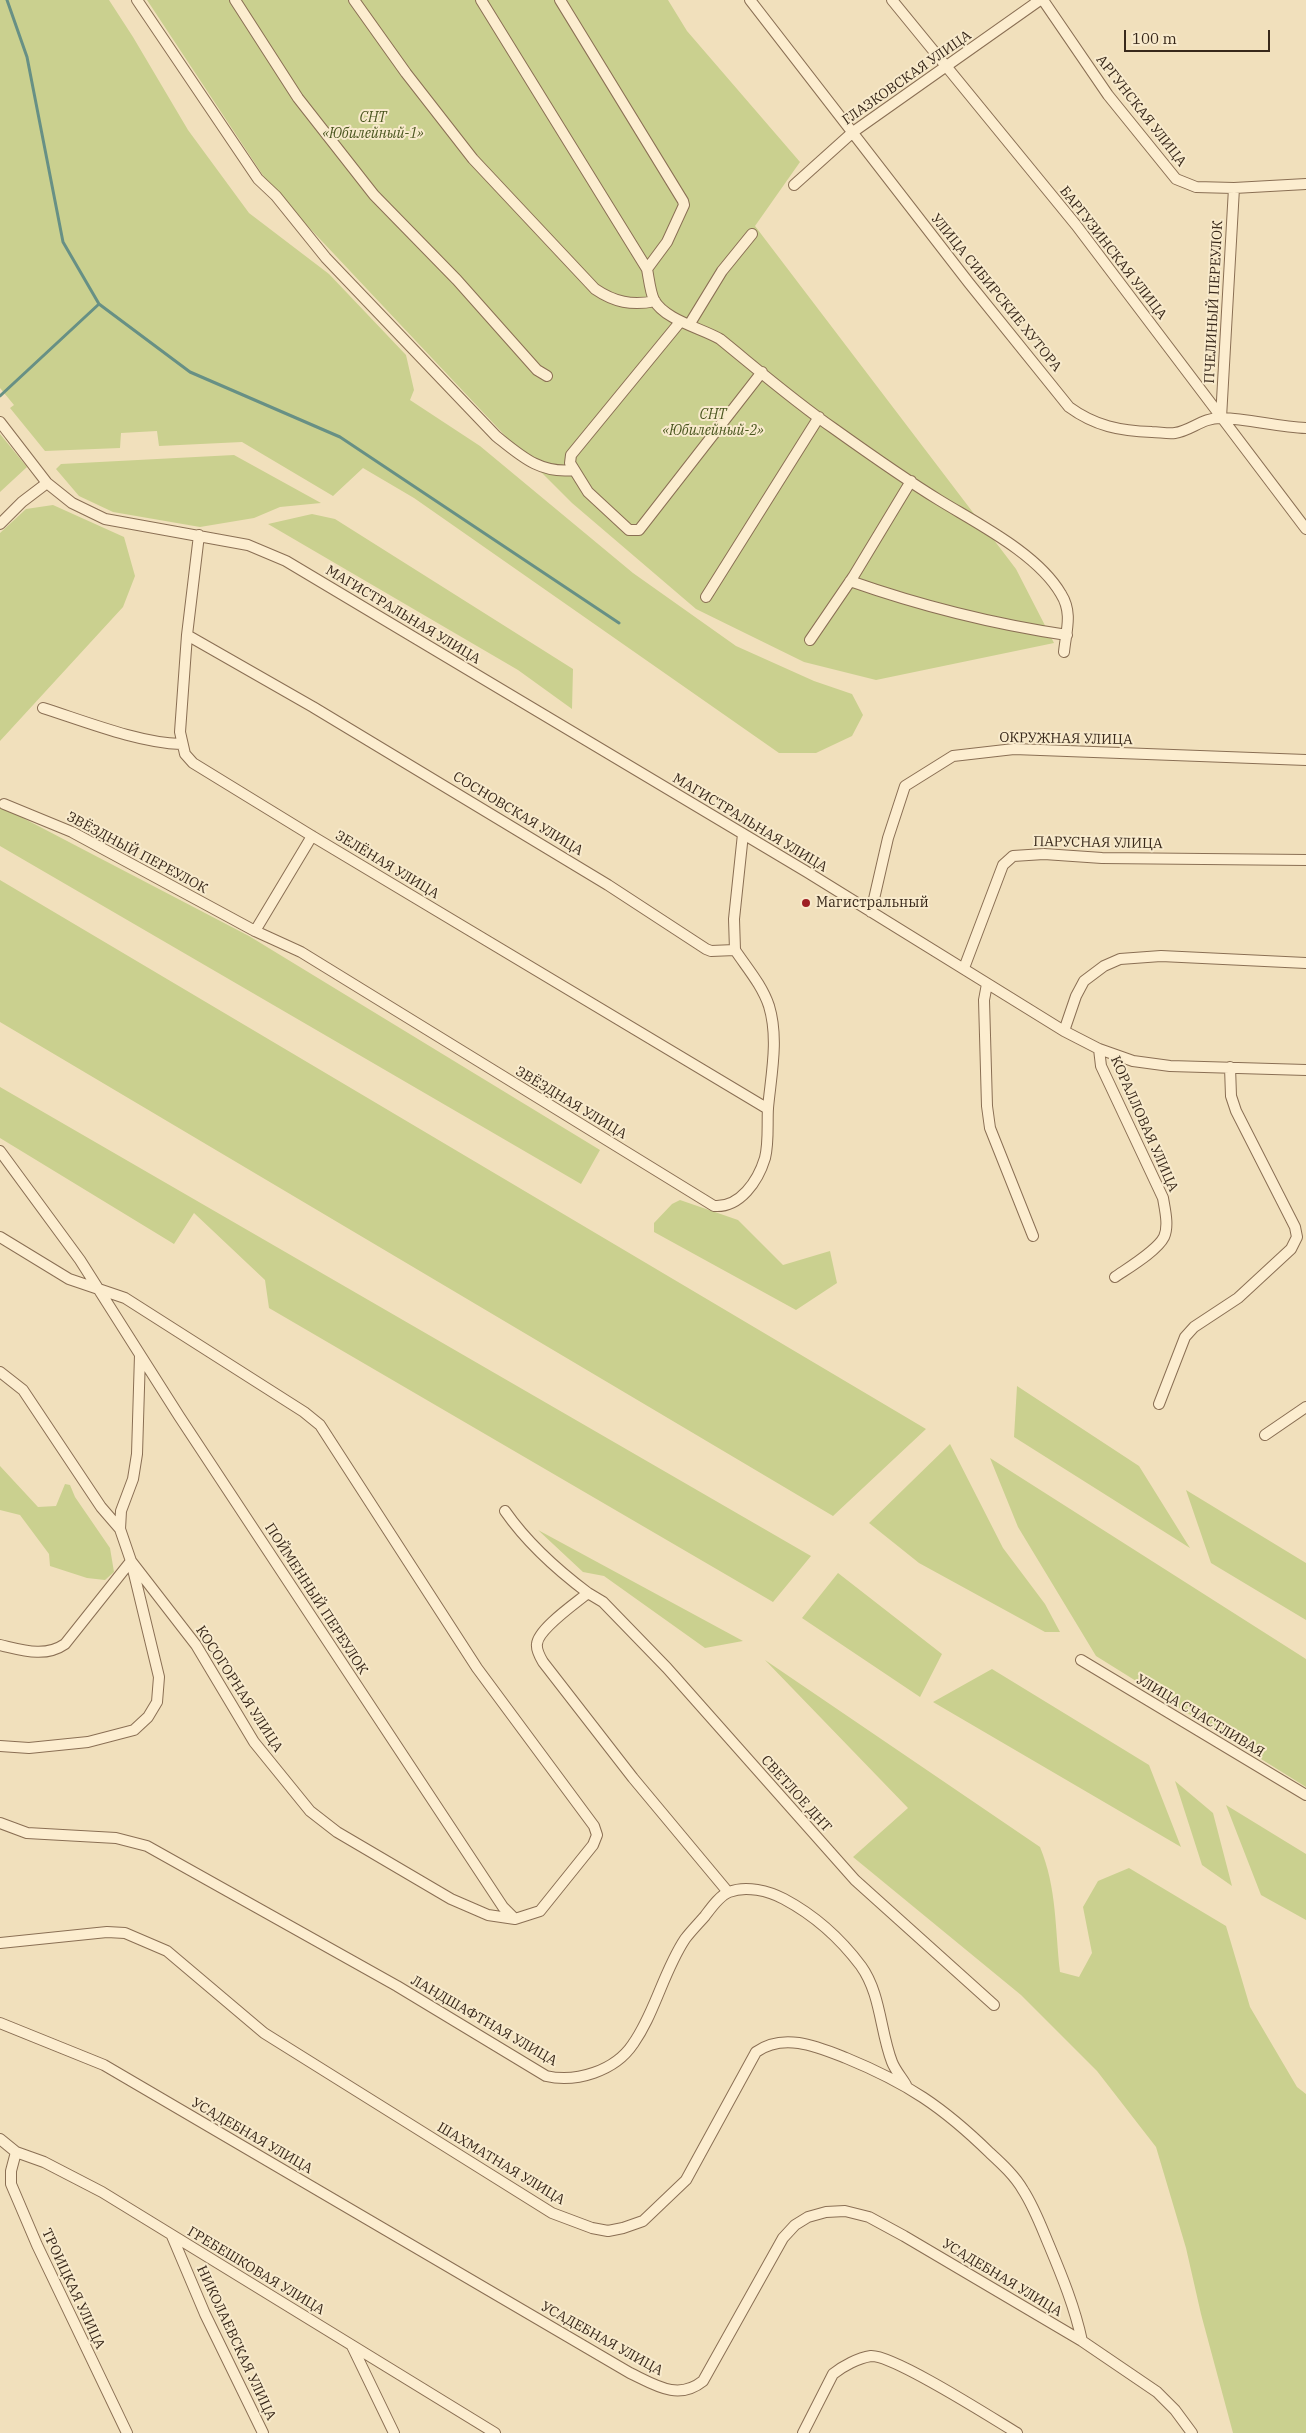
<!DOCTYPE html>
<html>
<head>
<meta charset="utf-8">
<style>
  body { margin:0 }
  #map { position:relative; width:1306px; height:2433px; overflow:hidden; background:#f1e0bc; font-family:"IBM Plex Serif",serif }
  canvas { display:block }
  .scale { position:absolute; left:1124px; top:30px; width:146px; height:22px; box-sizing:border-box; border:2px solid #38281a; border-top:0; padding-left:6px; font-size:15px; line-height:18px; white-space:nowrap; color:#38281a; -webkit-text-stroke:4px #f8eacc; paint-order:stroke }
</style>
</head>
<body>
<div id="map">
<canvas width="1306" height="2433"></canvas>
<div class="scale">100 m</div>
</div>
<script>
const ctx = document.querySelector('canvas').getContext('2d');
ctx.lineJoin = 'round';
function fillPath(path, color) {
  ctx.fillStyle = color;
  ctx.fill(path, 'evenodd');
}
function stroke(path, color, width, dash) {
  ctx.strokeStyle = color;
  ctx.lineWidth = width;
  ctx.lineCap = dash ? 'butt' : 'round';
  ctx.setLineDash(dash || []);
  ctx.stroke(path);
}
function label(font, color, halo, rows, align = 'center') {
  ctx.font = font + ' "IBM Plex Serif",serif';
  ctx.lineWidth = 4;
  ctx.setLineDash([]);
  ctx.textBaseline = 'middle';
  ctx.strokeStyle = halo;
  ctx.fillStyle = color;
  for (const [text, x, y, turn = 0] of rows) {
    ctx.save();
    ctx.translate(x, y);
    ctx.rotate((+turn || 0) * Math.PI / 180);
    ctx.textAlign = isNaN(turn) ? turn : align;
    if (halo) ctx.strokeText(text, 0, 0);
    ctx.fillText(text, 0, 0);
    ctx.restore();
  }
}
fillPath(new Path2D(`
  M 0,0 L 109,0 L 133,37 L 188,130 L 249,213 L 329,274 L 406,355 L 414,390 L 410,400 L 480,446 L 633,573 L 736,646 L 814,681 L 852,694 L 863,715 L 852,736 L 816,753 L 779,753 L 414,498 L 363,468 L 333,496 L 242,442 L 159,446 L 157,431 L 121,433 L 120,448 L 45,451 L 10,408 L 14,405 L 0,388 Z
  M 147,0 L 668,0 L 687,31 L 800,162 L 755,226 L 1016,569 L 1054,643 L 876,680 L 804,662 L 696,609 L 572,503 L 511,442 L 270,186 Z
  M 0,434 L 27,467 L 0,492 Z
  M 234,455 L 321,503 L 280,507 L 254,518 L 200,527 L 113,512 L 79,496 L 56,469 L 61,464 Z
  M 53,505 L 124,537 L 135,576 L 123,607 L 0,741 L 0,533 L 26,509 Z
  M 312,514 L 335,519 L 573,669 L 572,709 L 518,670 L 268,524 Z
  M 0,806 L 249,936 L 600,1150 L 581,1184 L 0,846 Z
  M 0,880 L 926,1429 L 833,1516 L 0,1022 Z
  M 0,1087 L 811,1556 L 773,1602 L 269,1308 L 265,1280 L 194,1213 L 174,1244 L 0,1138 Z
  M 680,1200 L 738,1220 L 783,1265 L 830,1251 L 837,1283 L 796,1310 L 654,1232 L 654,1223 L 672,1204 Z
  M 1017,1386 L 1139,1466 L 1190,1548 L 1014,1437 Z
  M 950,1444 L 1003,1548 L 1045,1604 L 1060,1632 L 1045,1632 L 919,1563 L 869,1523 Z
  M 990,1458 L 1306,1659 L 1306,1787 L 1096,1656 L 1018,1527 Z
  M 0,1466 L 38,1507 L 56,1506 L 65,1484 L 70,1485 L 75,1497 L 110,1548 L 114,1572 L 105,1580 L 87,1578 L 50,1566 L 49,1554 L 20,1515 L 0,1510 Z
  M 1186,1490 L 1306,1563 L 1306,1620 L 1211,1563 Z
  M 538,1530 L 743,1641 L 705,1648 L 604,1576 L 583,1572 Z
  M 838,1573 L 942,1654 L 920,1697 L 802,1618 Z
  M 765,1660 L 1040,1847 C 1057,1888 1055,1929 1060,1972 L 1079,1977 L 1092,1953 L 1083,1907 L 1098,1881 L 1129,1868 L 1226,1926 L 1250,2007 L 1297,2087 L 1306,2094 L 1306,2433 L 1233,2433 L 1201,2314 L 1186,2248 L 1156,2147 L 1097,2071 L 1021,1995 L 853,1857 L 908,1808 Z
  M 992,1669 L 1149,1765 L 1181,1847 L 933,1702 Z
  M 1175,1781 L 1213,1813 L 1232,1886 L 1202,1865 Z
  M 1226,1805 L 1306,1854 L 1306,1920 L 1261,1895 Z`), '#cad08f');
stroke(new Path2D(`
  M 99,304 L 190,372 L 340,437 L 619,623
  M 0,396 L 99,304 L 63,242 L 27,57 L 7,0`), '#679085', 3);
const street = new Path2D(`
  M 137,0 L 258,179 L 276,196 L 326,258 L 496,436 C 521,456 540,474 574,470
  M 235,0 L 298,98 L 374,195 L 457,280 L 537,370 L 547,376
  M 354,0 L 406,73 L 473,159 L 595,289 C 614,302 632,306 655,301
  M 481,0 L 647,269 C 649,279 650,291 654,300 C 665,320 701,328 720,339 C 757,369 794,401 833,428 C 868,453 903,478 939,500 C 978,524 1038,554 1061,594 C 1073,613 1066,631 1064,652
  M 560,0 L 683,201 L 684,205 L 667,242 L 647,269
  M 750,0 L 969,283 L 1069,407 C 1095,426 1120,431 1152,432 C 1159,432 1168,434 1175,433 C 1191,431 1203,417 1222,418 C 1250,419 1278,427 1306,428
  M 892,0 L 1076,225 L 1306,529
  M 1043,0 L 1108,95 L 1176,179 L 1196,187 L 1234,188 L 1306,184
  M 794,185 L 853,132 L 1040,0
  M 680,322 L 571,455 L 570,463 L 588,492 L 629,530 L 639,530 L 762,372
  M 689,325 L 722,271 L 752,234
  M 1221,418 L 1234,188
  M 0,422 L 47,483 L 72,503 L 105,519 L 248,545 L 286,561 L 807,872 L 1064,1031 L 1099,1049 L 1133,1061 L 1170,1066 L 1306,1070
  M 0,524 L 22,502 L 47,483
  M 199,535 L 187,635 L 180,732 L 185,754 L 193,763 L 312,836 L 768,1109
  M 850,581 C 921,606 993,624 1067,635
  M 706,597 L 819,417
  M 187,635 L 313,707 L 608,885 L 706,949 L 711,951 L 735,950 L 734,919 L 743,834
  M 810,640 L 853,577 L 911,481
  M 43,708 C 84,721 139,743 181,744
  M 4,804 L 72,832 L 255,931
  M 312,836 L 255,931 L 301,952 L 714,1206 C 740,1208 758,1181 765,1158 C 769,1142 767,1124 768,1108 C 771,1075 779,1039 769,1006 C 762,985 747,968 735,950
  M 871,912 L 888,838 L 905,786 L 953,756 L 1014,749 L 1306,760
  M 964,968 L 1003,865 L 1013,856 L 1044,854 L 1102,858 L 1306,860
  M 987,984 L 984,1000 L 987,1106 L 990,1128 L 1033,1236
  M 1064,1031 L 1076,996 L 1084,981 L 1104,966 L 1120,959 L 1161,956 L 1306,963
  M 1099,1049 L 1101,1066 L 1163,1198 C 1165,1210 1169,1226 1164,1237 C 1157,1251 1128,1268 1115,1277
  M 0,1151 L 80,1260 L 179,1416 L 503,1907 L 515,1919
  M 0,1237 L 69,1279 L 125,1298 L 304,1412 L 320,1425 L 477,1668 L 594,1826 L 597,1835 L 593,1845 L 540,1911 L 515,1919 L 488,1915 L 451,1899 L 337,1832 L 310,1811 L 254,1742 L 196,1645 L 131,1561 L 65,1644 C 45,1658 22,1650 0,1645
  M 0,1372 L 23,1390 L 101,1507 L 120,1529
  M 1159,1404 L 1185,1337 L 1194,1327 L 1238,1298 L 1291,1249 L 1297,1237 L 1295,1227 L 1236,1111 L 1231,1096 L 1230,1067
  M 1265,1435 L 1306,1407
  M 505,1511 C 528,1544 556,1569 588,1593 C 576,1603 538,1629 537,1644 C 536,1650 540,1657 543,1662 L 633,1778 L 728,1892
  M 588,1593 L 603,1602 L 667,1668 L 855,1880 L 994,2005
  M 1081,1660 L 1306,1795
  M 0,1746 L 29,1748 L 88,1742 L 134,1730 L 148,1717 L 157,1702 L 159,1677 L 131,1561 L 120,1529 L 121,1511 L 133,1479 L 137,1454 L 140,1355
  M 0,1823 L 27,1833 L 116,1838 L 147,1846 L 397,1986 L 546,2076 C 576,2083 615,2071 633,2044 C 645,2027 652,2009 660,1990 C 667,1973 675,1954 685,1939 C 691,1931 698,1924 705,1916 C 711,1908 719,1896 729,1892 C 746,1885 769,1891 784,1899 C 814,1915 840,1938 861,1966 C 881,1994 880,2031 892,2062 C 895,2070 902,2078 906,2085
  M 0,1943 L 107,1932 L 125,1933 L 167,1951 L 264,2033 L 552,2213 L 592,2228 L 608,2231 L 623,2228 L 643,2221 L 686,2180 L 756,2052 C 784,2032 818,2047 846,2058 C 907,2083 943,2107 990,2153 C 1002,2164 1015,2176 1023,2190 C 1034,2207 1041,2226 1049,2245 C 1062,2276 1075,2308 1082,2341
  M 0,2023 L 104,2065 L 630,2373 C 655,2385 678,2401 703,2381 L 783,2238 L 795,2225 L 808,2217 L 826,2212 L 845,2211 L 869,2217 L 904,2236 L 1082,2341 L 1157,2392 L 1175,2410 L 1192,2433
  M 0,2139 L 16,2152 L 44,2162 L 102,2192 L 495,2433
  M 16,2152 L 11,2171 L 11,2184 L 37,2245 L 127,2433
  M 172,2236 L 205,2314 L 263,2433
  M 352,2346 L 394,2433
  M 803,2433 L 833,2374 C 843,2366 858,2358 871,2356 C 894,2355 992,2418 1017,2433`);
stroke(street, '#8a6f54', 12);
stroke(street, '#fcedcf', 10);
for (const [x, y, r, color] of [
  [806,903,5,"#9e1f24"]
]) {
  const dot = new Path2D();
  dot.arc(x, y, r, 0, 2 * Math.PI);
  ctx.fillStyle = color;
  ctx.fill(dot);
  stroke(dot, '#f8eacc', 2);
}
label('14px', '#38281a', '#f8eacc', [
  ["ГЛАЗКОВСКАЯ УЛИЦА",907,78,-35],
  ["АРГУНСКАЯ УЛИЦА",1141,111,52],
  ["БАРГУЗИНСКАЯ УЛИЦА",1113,253,52],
  ["УЛИЦА СИБИРСКИЕ ХУТОРА",996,293,51],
  ["ПЧЕЛИНЫЙ ПЕРЕУЛОК",1214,302,-87],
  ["МАГИСТРАЛЬНАЯ УЛИЦА",403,615,31],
  ["ОКРУЖНАЯ УЛИЦА",1066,739,1],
  ["СОСНОВСКАЯ УЛИЦА",518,814,31],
  ["МАГИСТРАЛЬНАЯ УЛИЦА",750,823,31],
  ["ПАРУСНАЯ УЛИЦА",1098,843,1],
  ["ЗВЁЗДНЫЙ ПЕРЕУЛОК",137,853,28],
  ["ЗЕЛЁНАЯ УЛИЦА",387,865,31],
  ["ЗВЁЗДНАЯ УЛИЦА",571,1103,31],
  ["КОРАЛЛОВАЯ УЛИЦА",1144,1124,66],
  ["ПОЙМЕННЫЙ ПЕРЕУЛОК",316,1599,57],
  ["КОСОГОРНАЯ УЛИЦА",239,1689,57],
  ["УЛИЦА СЧАСТЛИВАЯ",1200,1716,31],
  ["СВЕТЛОЕ ДНТ",796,1794,48],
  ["ЛАНДШАФТНАЯ УЛИЦА",484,2021,30],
  ["УСАДЕБНАЯ УЛИЦА",252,2136,30],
  ["ШАХМАТНАЯ УЛИЦА",501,2164,31],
  ["ГРЕБЕШКОВАЯ УЛИЦА",256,2271,31],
  ["УСАДЕБНАЯ УЛИЦА",1002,2278,31],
  ["ТРОИЦКАЯ УЛИЦА",73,2289,65],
  ["УСАДЕБНАЯ УЛИЦА",602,2339,29],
  ["НИКОЛАЕВСКАЯ УЛИЦА",236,2343,65]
]);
label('italic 14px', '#4a561f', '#f8eacc', [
  ["СНТ",373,118],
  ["«Юбилейный-1»",373,134],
  ["СНТ",713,415],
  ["«Юбилейный-2»",713,431]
]);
label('14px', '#38281a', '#f8eacc', [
  ["Магистральный",816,903]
], 'left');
</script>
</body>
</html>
